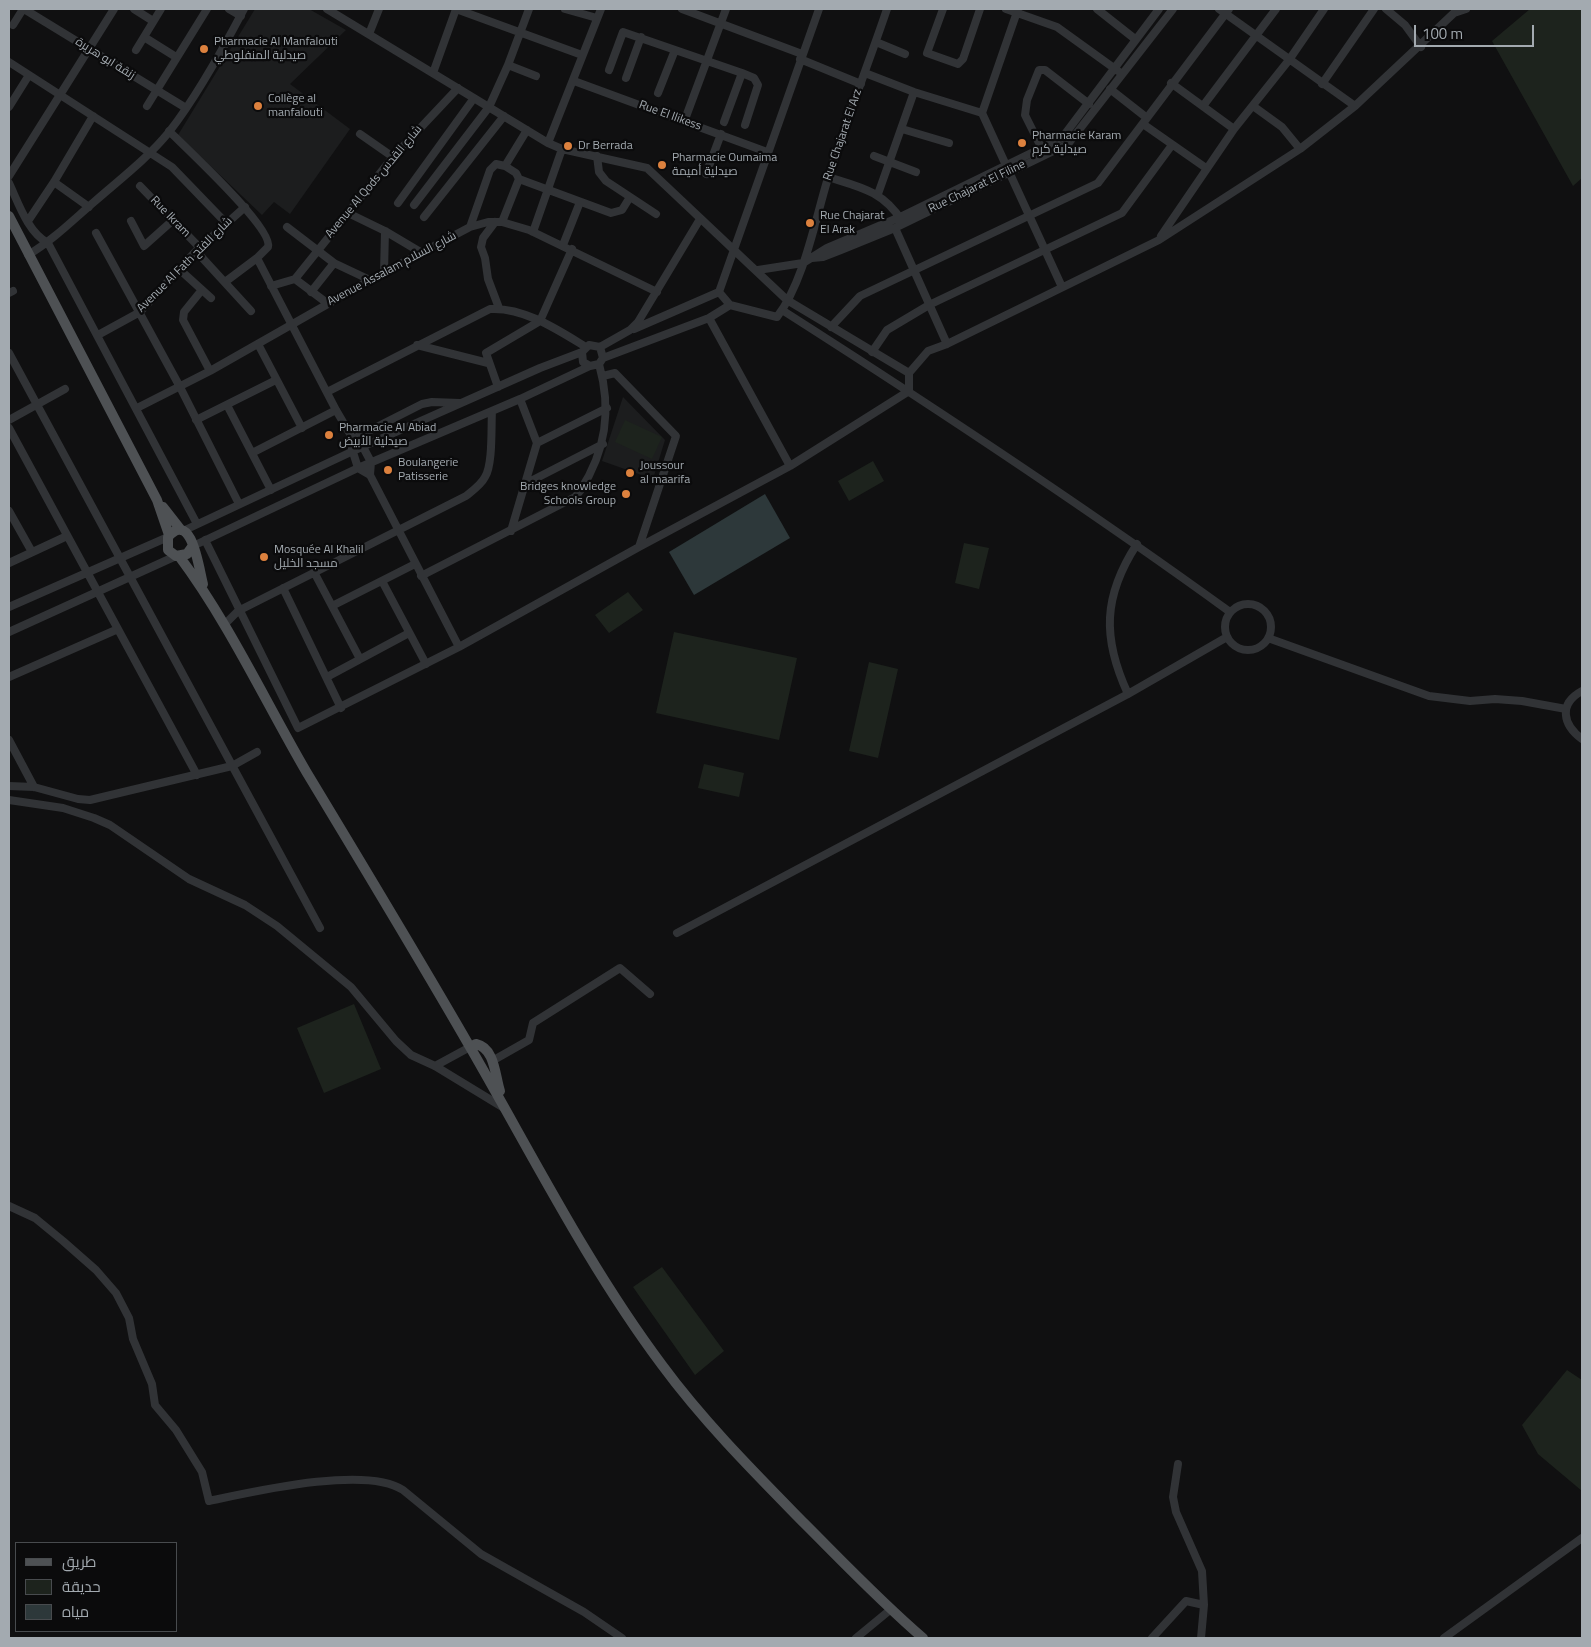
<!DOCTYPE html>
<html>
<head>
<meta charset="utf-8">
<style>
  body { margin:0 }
  #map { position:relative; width:1591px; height:1647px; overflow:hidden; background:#101011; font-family:"Titillium Web",Cairo,sans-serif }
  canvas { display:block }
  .frame { position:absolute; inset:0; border:10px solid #a3aab0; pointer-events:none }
  .legend { position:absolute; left:15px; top:1542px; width:162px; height:90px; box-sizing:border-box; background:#0b0b0c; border:1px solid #484b4e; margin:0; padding:6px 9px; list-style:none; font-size:15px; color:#a3aab0 }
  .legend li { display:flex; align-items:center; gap:10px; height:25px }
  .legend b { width:25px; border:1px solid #484b4e }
  .scale { position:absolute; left:1414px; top:25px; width:120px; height:22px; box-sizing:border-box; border:2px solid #a3aab0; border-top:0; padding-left:6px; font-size:15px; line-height:18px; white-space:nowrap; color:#a3aab0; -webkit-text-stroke:4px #0b0b0c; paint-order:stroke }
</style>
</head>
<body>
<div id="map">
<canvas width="1591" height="1647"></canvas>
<div class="frame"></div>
<ul class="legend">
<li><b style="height:6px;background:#4e5154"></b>طريق</li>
<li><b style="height:14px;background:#1d231d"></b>حديقة</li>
<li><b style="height:14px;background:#2d383a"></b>مياه</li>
</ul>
<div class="scale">100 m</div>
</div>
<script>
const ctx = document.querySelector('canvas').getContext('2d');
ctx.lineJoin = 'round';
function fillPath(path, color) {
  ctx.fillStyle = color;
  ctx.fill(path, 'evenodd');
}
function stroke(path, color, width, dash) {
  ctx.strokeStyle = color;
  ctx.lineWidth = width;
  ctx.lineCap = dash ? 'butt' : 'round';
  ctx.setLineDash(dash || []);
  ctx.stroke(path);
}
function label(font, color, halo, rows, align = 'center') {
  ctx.font = font + ' "Titillium Web",Cairo,sans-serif';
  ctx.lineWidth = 4.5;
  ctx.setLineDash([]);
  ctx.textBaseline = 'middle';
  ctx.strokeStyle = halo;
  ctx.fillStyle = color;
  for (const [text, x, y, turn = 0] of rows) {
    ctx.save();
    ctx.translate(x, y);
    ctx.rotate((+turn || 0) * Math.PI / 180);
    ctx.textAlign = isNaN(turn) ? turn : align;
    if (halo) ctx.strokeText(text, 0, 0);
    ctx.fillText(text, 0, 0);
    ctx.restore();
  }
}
fillPath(new Path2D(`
  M 255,9 L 309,9 L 346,30 L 290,84 L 350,129 L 290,214 L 274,202 L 262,215 L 178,135 Z
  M 623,397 L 665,440 L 653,479 L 602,461 Z`), '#1c1d1e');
fillPath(new Path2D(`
  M 1530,9 L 1582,9 L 1582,178 L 1573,186 L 1492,41 Z
  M 625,420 L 662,437 L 652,459 L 615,442 Z
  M 873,461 L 884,481 L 849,501 L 838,481 Z
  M 964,543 L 989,548 L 979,589 L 955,583 Z
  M 628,592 L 643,610 L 609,633 L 595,615 Z
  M 674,632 L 797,658 L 779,740 L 656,713 Z
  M 869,662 L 898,669 L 878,758 L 849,751 Z
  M 704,764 L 744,773 L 739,797 L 698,788 Z
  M 354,1004 L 381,1069 L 324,1093 L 297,1028 Z
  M 662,1267 L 724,1351 L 695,1375 L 633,1287 Z
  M 1567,1370 L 1582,1380 L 1582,1491 L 1538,1454 L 1522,1425 Z`), '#1d231d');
fillPath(new Path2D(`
  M 765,494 L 790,538 L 694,595 L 669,552 Z`), '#2d383a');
stroke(new Path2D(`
  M 24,9 L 186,108
  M 134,9 L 153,21
  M 229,9 L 241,16
  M 565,9 L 597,18
  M 682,9 L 802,54
  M 943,9 L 927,53 L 958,64 L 963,59 L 980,9
  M 1006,9 L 1057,27 L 1118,71
  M 1018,9 L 982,113 L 1062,287
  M 1097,9 L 1135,39
  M 1219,9 L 1355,106
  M 1386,9 L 1405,25 L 1421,47
  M 13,25 L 23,9
  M 369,34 L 379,9
  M 144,37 L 176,57
  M 876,42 L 905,54
  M 136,50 L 161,9
  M 800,59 L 861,84
  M 9,62 L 172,167 L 227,224
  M 508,65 L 536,76
  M 609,70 L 623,32 L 742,73 L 754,78 L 758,85 L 745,125
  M 433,73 L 456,9 L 582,55
  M 865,73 L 914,92 L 982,113
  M 626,78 L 641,37
  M 574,81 L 767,152
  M 1171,83 L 1234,129
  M 1322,84 L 1374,9
  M 1110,89 L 1147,118
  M 658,93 L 675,50
  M 147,106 L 207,9
  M 1203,106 L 1276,9
  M 1253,106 L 1282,127 L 1300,149
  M 9,107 L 29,75
  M 684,122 L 726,9
  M 724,122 L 742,73
  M 1143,124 L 1206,168
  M 902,129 L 949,143
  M 169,131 C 185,147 274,229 268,247 L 257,258 L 336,410 L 353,439 L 363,447 L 371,462 L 370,475
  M 360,134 L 393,157
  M 548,143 L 601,9
  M 1041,147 L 1025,115 L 1027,100 L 1039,70 L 1045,70 L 1089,104
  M 597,156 L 599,172 L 606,181 L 656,214
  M 874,156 L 916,172
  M 706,174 L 721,134
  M 9,176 L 114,9
  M 828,177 C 860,187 883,191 902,221
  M 519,179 L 611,213 L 622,210 L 630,197
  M 54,182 L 89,207
  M 9,183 C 18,202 28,233 48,243 L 197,524
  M 140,186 L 200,248
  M 878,194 L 914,92
  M 398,203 L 474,98
  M 414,205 L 489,107 L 508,65 L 529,9
  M 348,213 L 385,231 L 422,253
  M 424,217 L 504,116
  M 28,221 L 54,182 L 93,116
  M 131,221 L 144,246 L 172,221
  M 495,222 L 483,238 L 481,247 L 485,258 L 488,279 L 499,308
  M 502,222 L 519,179 L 516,173 L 505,166
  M 287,227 L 334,263 L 370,280
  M 470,227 L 490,170 L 496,164 L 505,166 L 527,130
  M 895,228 L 947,344
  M 533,232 L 562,149
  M 96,233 L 180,387 L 239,504
  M 1161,236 L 1234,129 L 1289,60 L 1324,9
  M 563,245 L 580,202
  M 196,251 L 251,311
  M 28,255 C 53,240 72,221 94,202 C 119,180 147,159 169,132 C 195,99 224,47 244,9
  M 812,258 L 823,257 L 841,250 L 895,228 L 1068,144 L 1173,9
  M 179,269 L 211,298
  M 758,270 L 803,263 L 827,248 L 900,217 L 1062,138 L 1159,9
  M 384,273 L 385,231
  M 295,279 L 393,157 L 458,88
  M 295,279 L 327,303
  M 225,282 L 257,258
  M 271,286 L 295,279
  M 201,291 L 184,312 L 183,320 L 210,371
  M 311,292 L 334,263
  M 9,293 L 13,291
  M 730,305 L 719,292 L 819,9
  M 782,310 C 934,407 1084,506 1230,612
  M 709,318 L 790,466
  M 831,327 L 860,296 L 1098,183 L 1229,9
  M 634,329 L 719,292
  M 98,335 L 140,312 L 196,251 L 245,207
  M 258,344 L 302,428
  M 417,345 L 488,363
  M 600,347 L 630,330 L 638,322 L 700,219
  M 872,352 L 887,330 L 929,305 L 1122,213 L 1172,145
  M 9,353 L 320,928
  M 603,358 L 709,318 L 730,305 L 777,317 C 804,282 815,220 828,178 C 846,121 868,65 887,9
  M 909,373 L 928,351 L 947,344 L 1159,240 L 1300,149 L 1355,106 L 1454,13 L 1466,9
  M 603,376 L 615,373 L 676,436 L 639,547
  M 498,387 L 486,353 L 540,321 L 572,249
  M 327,392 L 490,309 C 524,307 558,330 586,347
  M 227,405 L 271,490
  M 137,408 L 210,371 L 370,280 L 470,227 L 488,222 L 502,222 L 529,230 L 657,292
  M 9,420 L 65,389
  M 196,420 L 276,380
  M 9,428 L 197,775
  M 353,439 L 422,404 L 432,402 L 460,403
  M 537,443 L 607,408
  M 352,449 L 358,468 L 370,475 L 459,647
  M 252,453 L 336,410
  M 525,484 L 603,444
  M 9,511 L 32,552
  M 183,531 L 351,452 L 540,368 L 582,352 L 589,345 L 600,347 L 603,358 L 599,364 L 590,366 L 583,362 L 582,352
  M 511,531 L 537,443 L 520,399
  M 205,540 L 298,728 L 459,647 L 639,547 L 790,466 L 909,391 L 909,373 L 787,300 L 647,168 L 562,149 L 548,143 L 327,9
  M 193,546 L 358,468 L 520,399 L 590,366
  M 9,563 L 67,536
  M 314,572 L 360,659
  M 421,576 L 575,497 L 580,491 C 606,451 612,410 599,364
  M 382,581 L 426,664
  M 283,588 L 341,708
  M1225 627a23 23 0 1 1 46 0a23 23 0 1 1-46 0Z
  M 332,606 L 415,564
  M 9,607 L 168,537
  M 224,625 L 238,611 L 466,496 C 472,491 481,485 485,477 C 493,464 491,428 492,411
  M 9,632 L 176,556
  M 1268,638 L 1429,696 L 1470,701 L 1495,699 L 1522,701 L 1566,709
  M 9,677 L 118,629
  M 327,677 L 409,633
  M 1582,691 C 1558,704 1563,725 1582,739
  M 1128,694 C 1102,638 1103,596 1137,544
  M 9,740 L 34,787
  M 9,786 L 34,787 L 78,799 L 90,800 L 232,766 L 257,752
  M 9,800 L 63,808 L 94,818 L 110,825 L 189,879 L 245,905 L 277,926 L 351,987 L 396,1041 L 411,1055 L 435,1066 L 504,1108
  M 677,933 L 1128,694 L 1227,637
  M 492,1061 L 529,1040 L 533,1023 L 620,968 L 650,994
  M 435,1066 L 470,1047
  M 9,1206 L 35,1218 L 63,1241 L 96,1270 L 116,1293 L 129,1318 L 133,1339 L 152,1384 L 155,1405 L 176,1430 L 202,1472 L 209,1501 C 252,1492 366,1465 403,1490 L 481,1554 L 584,1612 L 622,1638
  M 1178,1464 L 1173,1497 L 1176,1512 L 1202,1571 L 1204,1605 L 1201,1638
  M 856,1638 L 890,1610
  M 1152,1638 L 1186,1601 L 1204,1605
  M 1444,1638 L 1582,1538`), '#313336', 8);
stroke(new Path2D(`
  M 9,216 L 157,500 L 169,535
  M 163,507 L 181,530
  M 192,547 L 187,554 L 176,556 L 168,550 L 168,537 C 192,509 199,570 203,584
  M 179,556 C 229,623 265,701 307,773 C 362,864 417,955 470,1047 C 532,1154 588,1266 662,1365 C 704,1422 755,1473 804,1523 C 843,1562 881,1602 923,1638
  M 470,1047 L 476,1044 C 495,1048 495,1076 500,1091`), '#4e5154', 10);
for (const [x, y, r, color] of [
  [204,49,5,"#dc813e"],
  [258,106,5,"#dc813e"],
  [1022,143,5,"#dc813e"],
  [568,146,5,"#dc813e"],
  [662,165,5,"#dc813e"],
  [810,223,5,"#dc813e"],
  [329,435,5,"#dc813e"],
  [388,470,5,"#dc813e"],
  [630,473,5,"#dc813e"],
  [626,494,5,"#dc813e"],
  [264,557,5,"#dc813e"]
]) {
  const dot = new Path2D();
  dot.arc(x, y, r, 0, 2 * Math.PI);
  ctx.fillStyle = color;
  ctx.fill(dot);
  stroke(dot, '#0b0b0c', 2);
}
label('12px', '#a3aab0', '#0b0b0c', [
  ["Pharmacie Al Manfalouti",214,42],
  ["صيدلية المنفلوطي",214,56],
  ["Collège al",268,99],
  ["manfalouti",268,113],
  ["Pharmacie Karam",1032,136],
  ["صيدلية كرم",1032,150],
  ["Dr Berrada",578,146],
  ["Pharmacie Oumaima",672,158],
  ["صيدلية أميمة",672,172],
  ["Rue Chajarat",820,216],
  ["El Arak",820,230],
  ["Pharmacie Al Abiad",339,428],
  ["صيدلية الأبيض",339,442],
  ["Boulangerie",398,463],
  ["Patisserie",398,477],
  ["Joussour",640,466],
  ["al maarifa",640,480],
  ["Bridges knowledge",616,487,"right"],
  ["Schools Group",616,501,"right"],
  ["Mosquée Al Khalil",274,550],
  ["مسجد الخليل",274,564]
], 'left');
label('12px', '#a3aab0', '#0b0b0c', [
  ["زنقة ابو هريرة",105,59,32],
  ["Rue El Ilikess",670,116,20],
  ["Rue Chajarat El Arz",843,135,-71],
  ["Avenue Al Qods شارع القدس",374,182,-50],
  ["Rue Chajarat El Filine",977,187,-26],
  ["Rue Ikram",170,217,46],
  ["Avenue Al Fath شارع الفتح",185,265,-45],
  ["Avenue Assalam شارع السلام",392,269,-28]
]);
</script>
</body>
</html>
